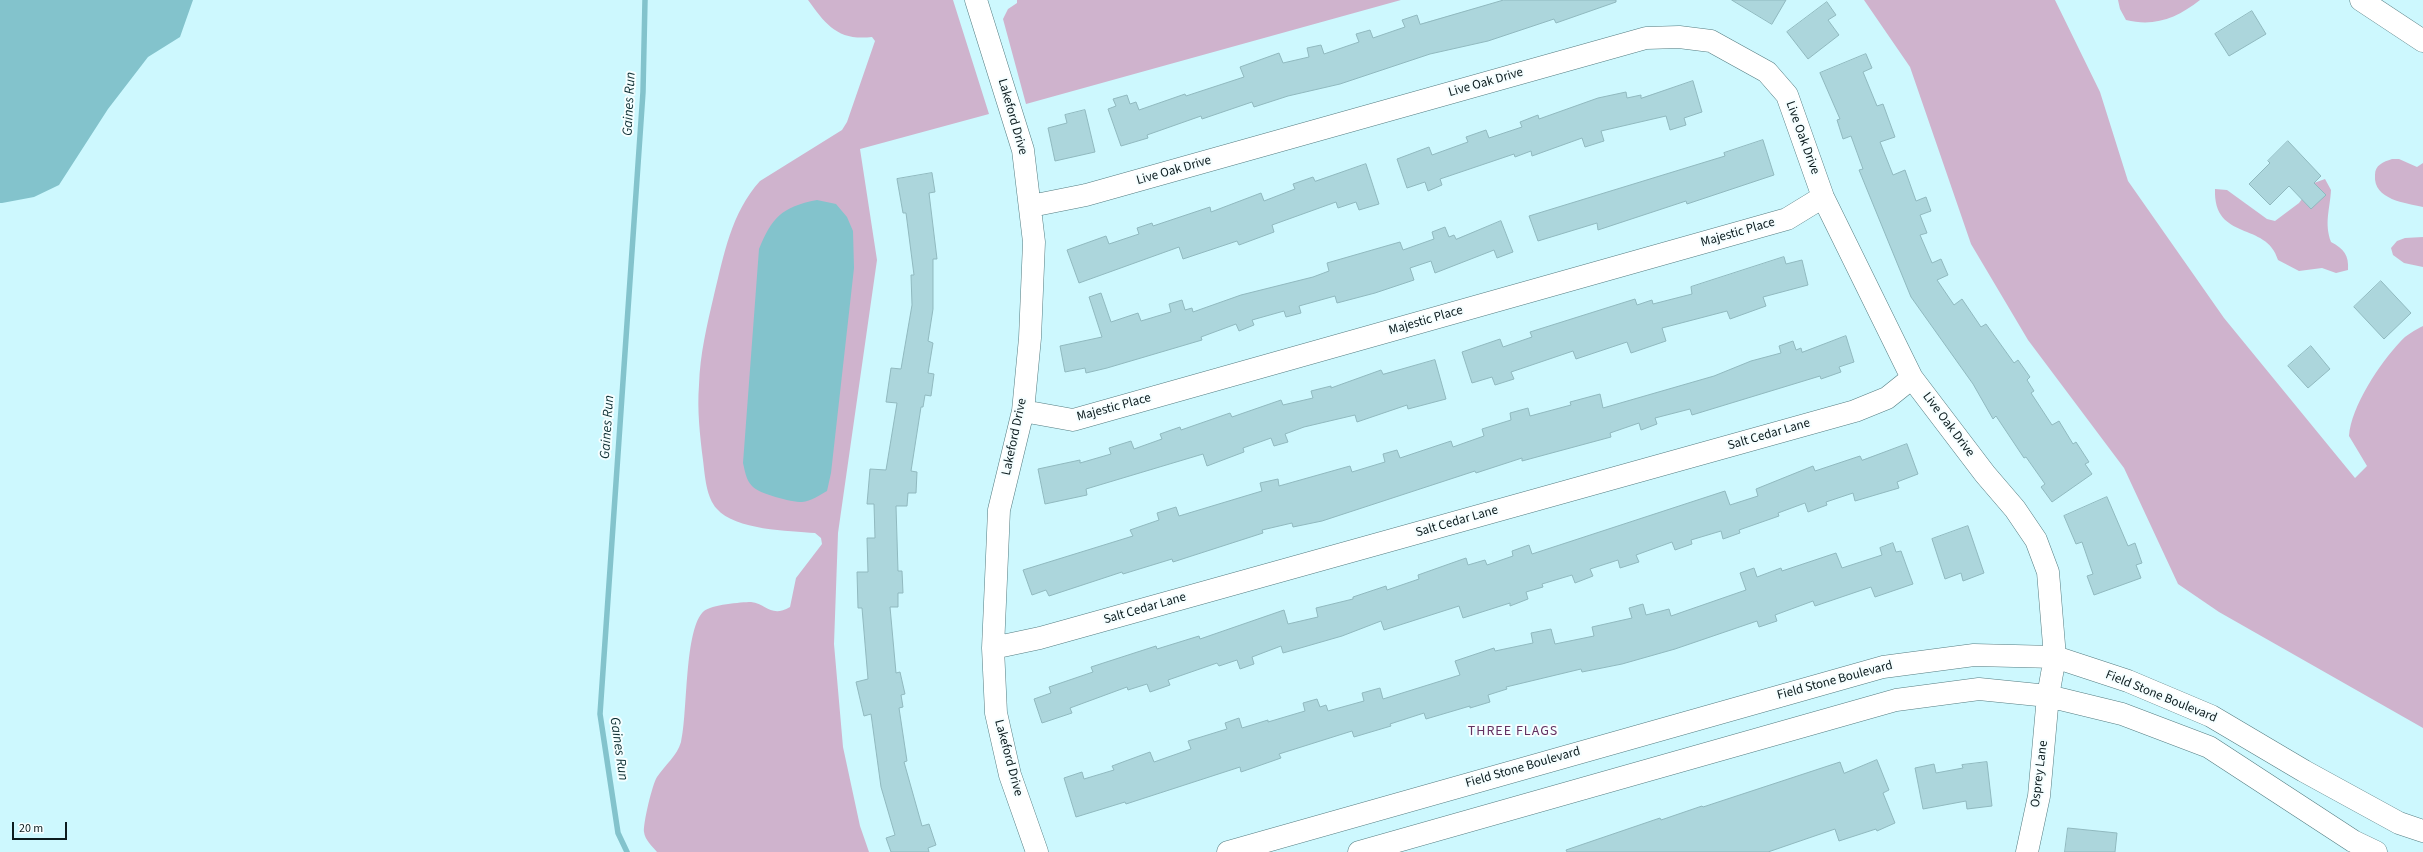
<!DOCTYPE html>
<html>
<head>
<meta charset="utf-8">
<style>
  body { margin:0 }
  #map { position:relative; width:2423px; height:852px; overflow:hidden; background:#cdf8fe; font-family:"Source Sans 3",sans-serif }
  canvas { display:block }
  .scale { position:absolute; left:12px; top:822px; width:55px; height:18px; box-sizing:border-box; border:2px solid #0c1c1f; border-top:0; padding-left:5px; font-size:12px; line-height:14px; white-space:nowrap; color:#0c1c1f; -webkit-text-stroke:3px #f5feff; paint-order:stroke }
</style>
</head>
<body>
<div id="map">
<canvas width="2423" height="852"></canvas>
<div class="scale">20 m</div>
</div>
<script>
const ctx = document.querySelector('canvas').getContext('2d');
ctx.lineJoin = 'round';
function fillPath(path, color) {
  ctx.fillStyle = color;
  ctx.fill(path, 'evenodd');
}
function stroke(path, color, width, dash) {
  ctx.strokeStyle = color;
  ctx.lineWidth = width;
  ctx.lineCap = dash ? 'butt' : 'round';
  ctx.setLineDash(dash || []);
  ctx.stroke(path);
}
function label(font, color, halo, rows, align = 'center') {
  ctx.font = font + ' "Source Sans 3",sans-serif';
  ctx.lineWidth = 4;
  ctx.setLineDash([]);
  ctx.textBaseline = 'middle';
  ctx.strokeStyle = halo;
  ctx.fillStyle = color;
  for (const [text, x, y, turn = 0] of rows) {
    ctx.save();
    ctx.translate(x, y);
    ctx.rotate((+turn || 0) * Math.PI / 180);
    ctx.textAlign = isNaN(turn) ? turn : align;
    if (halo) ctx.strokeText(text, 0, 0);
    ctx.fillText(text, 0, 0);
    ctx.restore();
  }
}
fillPath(new Path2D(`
  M 808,0 L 953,0 L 989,114 L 860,149 L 877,260 L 838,533 L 834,644 L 843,747 L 860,826 L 869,852 L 657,852 C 652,846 645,840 644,832 C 643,824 652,785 657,777 C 665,765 677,756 681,742 C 688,714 684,628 704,611 C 711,605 741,602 751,602 C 767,604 771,618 790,607 L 796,578 L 822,544 L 821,538 L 815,533 C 789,531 735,530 717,509 C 706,497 705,476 703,460 C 700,436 697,410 699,385 C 700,354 707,325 714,295 C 724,255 731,213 760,181 L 842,130 L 847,122 L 875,41 L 872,37 C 838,41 826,25 808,0 Z
  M 1017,0 L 1401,0 L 1026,104 L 1003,19 L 1008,9 L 1017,3 Z
  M 1864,0 L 2055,0 L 2100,92 L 2128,181 L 2224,318 L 2355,478 L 2367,466 L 2349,436 C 2351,407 2380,363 2400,342 C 2406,335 2415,330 2423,326 L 2423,728 L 2219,612 L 2178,584 L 2124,468 L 2028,340 L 1971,244 L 1910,67 Z
  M 2118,0 L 2200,0 C 2177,18 2155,27 2126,20 L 2120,9 Z
  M 2392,159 L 2399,159 L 2417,167 L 2423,163 L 2423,207 C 2406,203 2373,200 2375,175 C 2375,165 2383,162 2392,159 Z
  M 2325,179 L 2331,190 C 2330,209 2324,223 2331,242 C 2344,249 2349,255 2348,270 L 2336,273 L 2322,268 L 2299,271 L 2278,260 C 2267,221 2213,242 2215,189 L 2227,190 L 2267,219 L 2275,221 L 2299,203 L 2314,183 Z
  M 2423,237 L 2423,267 L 2404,263 L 2393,255 L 2391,248 L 2397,241 L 2405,238 Z`), '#cfb3cd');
fillPath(new Path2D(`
  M 0,0 L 193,0 L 180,37 L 148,57 L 108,109 L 59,185 L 34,197 L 2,203 L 0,203 Z
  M 817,200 L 836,204 L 847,217 L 853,231 L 854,268 L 831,473 L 827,491 C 820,495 811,501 802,502 C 791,502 759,494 752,486 C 746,480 745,471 743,463 L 759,249 C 772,218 781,207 817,200 Z`), '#83c3cc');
stroke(new Path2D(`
  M 627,852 L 618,833 L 600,714 L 643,92 L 645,0`), '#83c3cc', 5.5);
const building = new Path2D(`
  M 1504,0 L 1616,0 L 1616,2 L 1556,23 L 1554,19 L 1488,41 L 1430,54 L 1340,84 L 1288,96 L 1254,107 L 1252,102 L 1202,119 L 1201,116 L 1147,135 L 1148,138 L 1121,146 L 1108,109 L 1116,106 L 1113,99 L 1127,95 L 1130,104 L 1136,102 L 1139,110 L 1185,94 L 1186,96 L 1244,77 L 1240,67 L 1279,53 L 1283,63 L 1309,57 L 1307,48 L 1321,45 L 1324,54 L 1359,42 L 1356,34 L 1370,30 L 1373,38 L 1405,27 L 1402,20 L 1417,15 L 1420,24 Z
  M 1732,0 L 1786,0 L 1772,24 Z
  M 1827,2 L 1836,15 L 1828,20 L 1839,35 L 1808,59 L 1787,32 Z
  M 2252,11 L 2266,34 L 2229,56 L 2215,34 Z
  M 1866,54 L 1872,68 L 1863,72 L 1877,106 L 1883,104 L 1895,137 L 1880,142 L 1893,175 L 1905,170 L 1916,201 L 1926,197 L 1931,211 L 1920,215 L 1927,233 L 1920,235 L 1932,263 L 1941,259 L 1948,275 L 1937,280 L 1954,305 L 1962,299 L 1981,327 L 1986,324 L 2014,363 L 2018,360 L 2030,377 L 2027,380 L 2034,391 L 2031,393 L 2052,425 L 2059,421 L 2073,444 L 2076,442 L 2089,462 L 2085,464 L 2092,474 L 2052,502 L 2041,487 L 2045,484 L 2026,457 L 2024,458 L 1996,416 L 1993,419 L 1973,384 L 1911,297 L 1859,170 L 1863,169 L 1851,136 L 1843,139 L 1837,120 L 1840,119 L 1820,73 Z
  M 1693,81 L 1702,112 L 1684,118 L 1686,125 L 1670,130 L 1666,116 L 1601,131 L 1604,141 L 1585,147 L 1582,138 L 1532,156 L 1531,151 L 1515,157 L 1514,154 L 1440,179 L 1442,185 L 1428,191 L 1425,182 L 1407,188 L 1397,159 L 1429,147 L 1432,155 L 1468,142 L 1466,137 L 1486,130 L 1489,138 L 1522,127 L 1520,122 L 1538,115 L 1539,119 L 1598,98 L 1626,92 L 1627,98 L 1641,95 L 1641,98 Z
  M 1085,110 L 1095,152 L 1055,161 L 1048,128 L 1067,123 L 1065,115 Z
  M 1763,140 L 1774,175 L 1687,204 L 1686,201 L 1598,230 L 1597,223 L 1538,241 L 1529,216 L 1725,156 L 1724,153 Z
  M 2288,141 L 2321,176 L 2314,183 L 2326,195 L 2311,209 L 2289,186 L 2270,205 L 2249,184 L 2270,163 L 2268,161 Z
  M 1366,164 L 1379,204 L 1359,210 L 1356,202 L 1338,208 L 1336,202 L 1272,225 L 1274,232 L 1239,245 L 1237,241 L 1183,259 L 1179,247 L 1079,283 L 1067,250 L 1106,236 L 1109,244 L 1139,234 L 1137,228 L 1152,223 L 1153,226 L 1210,207 L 1211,212 L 1261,193 L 1264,201 L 1295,189 L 1293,184 L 1313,177 L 1315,181 Z
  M 932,173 L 935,192 L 929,193 L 937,259 L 933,259 L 933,309 L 928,341 L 933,343 L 928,373 L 934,374 L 931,396 L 925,395 L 923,407 L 921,407 L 911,471 L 917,472 L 916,493 L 908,493 L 907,506 L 896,506 L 898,571 L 902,571 L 903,593 L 898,593 L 898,607 L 890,607 L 896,673 L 900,672 L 905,694 L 901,695 L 903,707 L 899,708 L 907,761 L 904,762 L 922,826 L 929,824 L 936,845 L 928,848 L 929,852 L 891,852 L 886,838 L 895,835 L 881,787 L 871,714 L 864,716 L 856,682 L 868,679 L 862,608 L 858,608 L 857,572 L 868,572 L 867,538 L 875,538 L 874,504 L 867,504 L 870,469 L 886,470 L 897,403 L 886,402 L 891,368 L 901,369 L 912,305 L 911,275 L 914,275 L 906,213 L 903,213 L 897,179 Z
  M 1501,221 L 1513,252 L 1497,258 L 1494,250 L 1435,273 L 1431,261 L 1410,268 L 1414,280 L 1375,293 L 1337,303 L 1335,296 L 1299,306 L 1301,313 L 1286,317 L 1284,311 L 1252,320 L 1254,325 L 1239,331 L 1236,324 L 1201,337 L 1202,340 L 1107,368 L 1086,373 L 1085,368 L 1065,372 L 1060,346 L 1102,337 L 1089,297 L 1101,293 L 1111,322 L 1138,313 L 1141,321 L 1171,312 L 1169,304 L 1182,300 L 1185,310 L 1192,308 L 1193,312 L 1241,295 L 1313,277 L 1329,271 L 1327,263 L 1400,242 L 1403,250 L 1434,239 L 1432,232 L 1445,227 L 1449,237 L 1454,235 L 1456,239 Z
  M 1784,257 L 1786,264 L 1802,260 L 1808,285 L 1763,297 L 1766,306 L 1730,319 L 1727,311 L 1662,328 L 1666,341 L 1631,353 L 1627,342 L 1576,359 L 1573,351 L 1511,372 L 1514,379 L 1495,385 L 1492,377 L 1472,383 L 1462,352 L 1500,339 L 1503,347 L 1532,337 L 1530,332 L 1635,299 L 1637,305 L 1652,300 L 1653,304 L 1692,294 L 1691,287 Z
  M 2381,281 L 2411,313 L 2384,339 L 2354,307 Z
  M 1846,336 L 1854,362 L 1839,367 L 1841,372 L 1821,379 L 1820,376 L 1692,415 L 1690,409 L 1655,418 L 1657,424 L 1641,430 L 1639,423 L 1610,433 L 1611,437 L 1522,461 L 1522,458 L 1476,473 L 1475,471 L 1322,521 L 1293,527 L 1292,523 L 1262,530 L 1263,533 L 1173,562 L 1172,559 L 1123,574 L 1122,572 L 1049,596 L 1046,590 L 1032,595 L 1023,570 L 1133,536 L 1130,530 L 1159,520 L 1157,513 L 1176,507 L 1179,516 L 1262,491 L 1260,483 L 1278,479 L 1279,486 L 1350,466 L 1352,472 L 1385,462 L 1383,454 L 1397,450 L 1400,458 L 1451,441 L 1453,447 L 1484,436 L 1482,429 L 1511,420 L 1510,413 L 1528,408 L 1530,416 L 1571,405 L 1570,402 L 1600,394 L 1603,408 L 1714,376 L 1751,361 L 1781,353 L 1779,346 L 1793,341 L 1796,350 L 1801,348 L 1802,352 Z
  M 2311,346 L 2330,369 L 2308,388 L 2288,366 Z
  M 1435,360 L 1446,399 L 1408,409 L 1407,405 L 1357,422 L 1355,415 L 1304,427 L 1285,434 L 1288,442 L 1274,446 L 1271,438 L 1243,448 L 1244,452 L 1207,466 L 1203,454 L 1086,489 L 1087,495 L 1045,504 L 1038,469 L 1080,460 L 1080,463 L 1111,454 L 1109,448 L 1131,441 L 1134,449 L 1162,439 L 1160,434 L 1180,427 L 1181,430 L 1230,413 L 1232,417 L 1281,400 L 1283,405 L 1313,398 L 1311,391 L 1331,386 L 1331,388 L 1381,370 L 1383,374 Z
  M 1907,444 L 1918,474 L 1897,482 L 1899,488 L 1855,501 L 1853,493 L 1826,502 L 1827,505 L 1808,512 L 1805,503 L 1778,513 L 1779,516 L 1739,530 L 1740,533 L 1723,539 L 1721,531 L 1691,540 L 1692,544 L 1675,550 L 1672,542 L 1636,555 L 1639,562 L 1620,568 L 1618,560 L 1590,569 L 1593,576 L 1575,583 L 1572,575 L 1542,584 L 1543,587 L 1526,592 L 1528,599 L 1510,606 L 1510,603 L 1463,618 L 1459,606 L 1384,630 L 1381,621 L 1342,636 L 1283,653 L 1281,646 L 1252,657 L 1254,664 L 1240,669 L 1237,660 L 1219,666 L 1217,663 L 1168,680 L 1170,685 L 1150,692 L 1147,684 L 1128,690 L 1127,687 L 1070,708 L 1072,713 L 1042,723 L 1034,699 L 1051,693 L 1049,687 L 1093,672 L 1091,667 L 1156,646 L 1157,649 L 1199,636 L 1200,639 L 1284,610 L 1288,624 L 1318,617 L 1316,608 L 1353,599 L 1353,597 L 1386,586 L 1387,590 L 1419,579 L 1418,575 L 1466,558 L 1468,565 L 1485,560 L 1487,565 L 1513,556 L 1512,551 L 1529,545 L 1532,554 L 1725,491 L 1730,505 L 1758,496 L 1756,489 L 1813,466 L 1815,471 L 1860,456 L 1862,460 Z
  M 2107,497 L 2128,546 L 2135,543 L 2142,563 L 2136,565 L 2141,578 L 2094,595 L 2087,576 L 2093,574 L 2082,542 L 2076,544 L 2064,516 Z
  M 1968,526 L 1984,573 L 1963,581 L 1961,573 L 1945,579 L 1932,539 Z
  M 1893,543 L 1896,552 L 1901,551 L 1913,584 L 1875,597 L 1871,587 L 1815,606 L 1813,601 L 1775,615 L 1777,621 L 1759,627 L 1757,621 L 1675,649 L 1622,664 L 1582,672 L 1581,669 L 1506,687 L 1507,689 L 1488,695 L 1490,702 L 1470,708 L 1470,706 L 1426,719 L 1424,713 L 1390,724 L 1391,726 L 1354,737 L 1352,731 L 1279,754 L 1281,758 L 1241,772 L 1240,767 L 1126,804 L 1125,802 L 1076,817 L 1064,778 L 1082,772 L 1084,779 L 1114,770 L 1112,766 L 1150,752 L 1154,762 L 1191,749 L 1188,741 L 1227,729 L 1225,723 L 1239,718 L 1242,728 L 1268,720 L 1268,722 L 1305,711 L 1303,703 L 1317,699 L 1320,707 L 1326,705 L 1328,711 L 1364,701 L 1362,693 L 1380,688 L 1383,699 L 1460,675 L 1455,661 L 1494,648 L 1495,651 L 1533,643 L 1531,633 L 1551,629 L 1555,644 L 1594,636 L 1592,627 L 1632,618 L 1629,608 L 1643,604 L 1646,615 L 1669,609 L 1671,616 L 1746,590 L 1740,573 L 1754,568 L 1757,577 L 1781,568 L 1782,571 L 1836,553 L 1842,568 L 1882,555 L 1880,548 Z
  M 1877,760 L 1889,790 L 1883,793 L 1895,823 L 1877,831 L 1876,829 L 1839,841 L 1835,829 L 1768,852 L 1567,852 L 1566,850 L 1660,818 L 1661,820 L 1702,806 L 1703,807 L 1840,762 L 1844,773 Z
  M 1987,762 L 1992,806 L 1967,809 L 1966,801 L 1923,809 L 1915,768 L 1934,764 L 1936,773 L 1963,768 L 1962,765 Z
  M 2068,828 L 2117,833 L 2115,852 L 2065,852 Z`);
fillPath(building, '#acd6dc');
stroke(building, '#90b9bf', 1);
const street = new Path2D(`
  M 976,0 L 1023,150 L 1034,242 L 1030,338 L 1023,411 L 999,510 L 993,648 L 996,713 L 1010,775 L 1037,852
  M 2361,0 L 2423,41
  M 1031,206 L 1086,195 L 1646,38 L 1679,37 L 1711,41 L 1767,72 L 1787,95 L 1823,197 L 1912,378 L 1985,474 L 2015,509 L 2036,540 L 2048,572 L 2055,657 L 2048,696 L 2039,796 L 2027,852
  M 1023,411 L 1073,420 L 1787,219 L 1823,197
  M 993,648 L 1040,638 L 1855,411 L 1887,398 L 1912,378
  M 1228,852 L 1883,667 L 1974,655 L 2055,657 L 2128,681 L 2211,716 L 2304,771 L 2399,823 L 2423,831
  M 1359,852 L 1896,700 L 1979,689 L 2048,696 L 2122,714 L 2209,747 L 2353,841 L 2376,852`);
stroke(street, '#547c81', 23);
stroke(street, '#fff', 22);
label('13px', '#0c1c1f', '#f5feff', [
  ["Live Oak Drive",1486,83,-16],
  ["Lakeford Drive",1012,117,74],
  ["Live Oak Drive",1802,138,70],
  ["Live Oak Drive",1174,171,-16],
  ["Majestic Place",1738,233,-16],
  ["Majestic Place",1426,321,-16],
  ["Majestic Place",1114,408,-15],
  ["Live Oak Drive",1948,425,53],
  ["Salt Cedar Lane",1769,435,-16],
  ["Lakeford Drive",1015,437,-78],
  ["Salt Cedar Lane",1457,522,-16],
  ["Salt Cedar Lane",1145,609,-16],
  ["Field Stone Boulevard",1835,681,-15],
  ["Field Stone Boulevard",2161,697,22],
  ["Lakeford Drive",1008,758,75],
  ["Field Stone Boulevard",1523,768,-16],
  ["Osprey Lane",2040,774,-83]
]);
label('italic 14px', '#0e2f33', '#f5feff', [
  ["Gaines Run",630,104,-87],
  ["Gaines Run",608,427,-86],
  ["Gaines Run",618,749,82]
]);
ctx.letterSpacing = '1px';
label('14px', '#633161', '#f5feff', [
  ["THREE FLAGS",1513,732]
]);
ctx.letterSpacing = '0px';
</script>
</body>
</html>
